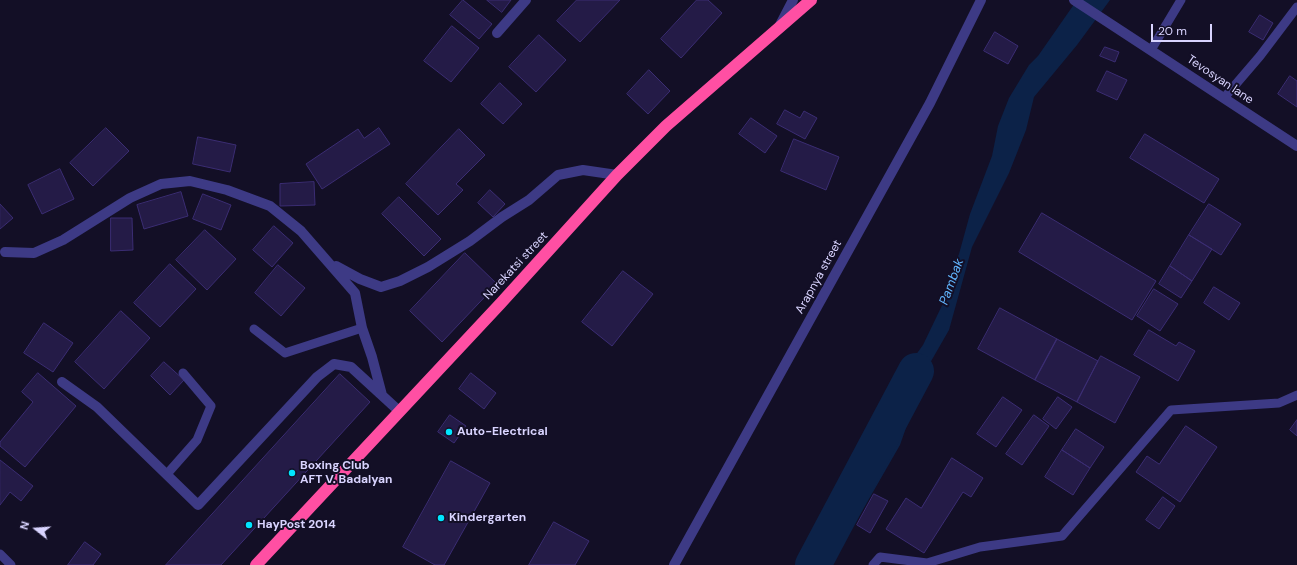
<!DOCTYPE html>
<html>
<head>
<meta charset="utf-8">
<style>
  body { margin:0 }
  #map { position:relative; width:1297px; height:565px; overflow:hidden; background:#130f26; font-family:"DM Sans",sans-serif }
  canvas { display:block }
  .north { position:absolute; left:16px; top:509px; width:40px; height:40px; -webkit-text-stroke:3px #130f26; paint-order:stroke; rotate:287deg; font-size:11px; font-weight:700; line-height:16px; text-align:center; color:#d9d4ff }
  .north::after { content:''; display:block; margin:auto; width:14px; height:18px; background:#d9d4ff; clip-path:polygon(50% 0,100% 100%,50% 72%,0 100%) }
  .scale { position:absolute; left:1151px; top:24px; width:61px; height:18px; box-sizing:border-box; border:2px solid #d9d4ff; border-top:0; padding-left:5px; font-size:12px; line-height:14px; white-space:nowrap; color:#d9d4ff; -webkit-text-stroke:3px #130f26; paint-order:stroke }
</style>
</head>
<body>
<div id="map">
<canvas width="1297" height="565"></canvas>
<div class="north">N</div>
<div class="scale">20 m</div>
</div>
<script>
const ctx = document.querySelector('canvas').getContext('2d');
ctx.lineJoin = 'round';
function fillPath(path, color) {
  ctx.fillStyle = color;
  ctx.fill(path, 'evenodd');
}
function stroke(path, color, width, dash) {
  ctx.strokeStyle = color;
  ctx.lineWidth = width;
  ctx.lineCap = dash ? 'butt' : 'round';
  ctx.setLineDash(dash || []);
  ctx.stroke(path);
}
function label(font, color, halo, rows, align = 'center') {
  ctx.font = font + ' "DM Sans",sans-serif';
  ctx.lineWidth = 4;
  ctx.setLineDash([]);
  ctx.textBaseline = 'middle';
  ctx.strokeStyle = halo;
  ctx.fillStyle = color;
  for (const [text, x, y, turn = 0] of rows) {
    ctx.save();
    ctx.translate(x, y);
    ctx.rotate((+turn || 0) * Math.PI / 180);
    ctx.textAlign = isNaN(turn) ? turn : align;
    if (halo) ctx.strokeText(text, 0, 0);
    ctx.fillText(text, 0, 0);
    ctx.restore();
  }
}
fillPath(new Path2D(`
  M 1077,0 L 1110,0 L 1077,45 L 1034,97 L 1026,130 L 1009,173 L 972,247 L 949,330 L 926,370 L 900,445 L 831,565 L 798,565 L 821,532 L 831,506 L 849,489 L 859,474 L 871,461 L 892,422 L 902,374 L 923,345 L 947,295 L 954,265 L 959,254 L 970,214 L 992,156 L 998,126 L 1009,98 L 1029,65 L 1038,56 Z`), '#0c2248');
stroke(new Path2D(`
  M 813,565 L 916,371`), '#0c2248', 36);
const building = new Path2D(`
  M 463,0 L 492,24 L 479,39 L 450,15 Z
  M 487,0 L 511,0 L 502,12 Z
  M 577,0 L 620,0 L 580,42 L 557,21 Z
  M 697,0 L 708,0 L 722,13 L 681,58 L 661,39 Z
  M 1260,15 L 1273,23 L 1263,40 L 1249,32 Z
  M 452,26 L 479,48 L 451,82 L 424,61 Z
  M 995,32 L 1018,46 L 1008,64 L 984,51 Z
  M 539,35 L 566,60 L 536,92 L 509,67 Z
  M 1105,47 L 1119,52 L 1115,62 L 1100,56 Z
  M 649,70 L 670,91 L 648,114 L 627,94 Z
  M 1107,71 L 1127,80 L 1117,100 L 1097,91 Z
  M 1290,76 L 1297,81 L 1297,107 L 1278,94 Z
  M 500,83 L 522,104 L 503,124 L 481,104 Z
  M 785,110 L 800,118 L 804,111 L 817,118 L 805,139 L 777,124 Z
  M 751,118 L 777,136 L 765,153 L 739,134 Z
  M 106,128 L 129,151 L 93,186 L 70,163 Z
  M 379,128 L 390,144 L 322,189 L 306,164 L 358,129 L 364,138 Z
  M 459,129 L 485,155 L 456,184 L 463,190 L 438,215 L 406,184 Z
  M 1145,134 L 1219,179 L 1204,203 L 1130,158 Z
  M 198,137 L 236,145 L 230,172 L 193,164 Z
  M 794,139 L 839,157 L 826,190 L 781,171 Z
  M 60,169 L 74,199 L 42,214 L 28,185 Z
  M 314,182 L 315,205 L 280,206 L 280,184 Z
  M 490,190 L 505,204 L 493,217 L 478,203 Z
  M 181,192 L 188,216 L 144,229 L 137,205 Z
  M 203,194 L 231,205 L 221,230 L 193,219 Z
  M 399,197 L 441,239 L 424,256 L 382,214 Z
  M 0,204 L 13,218 L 0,229 Z
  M 1209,204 L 1241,224 L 1221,255 L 1189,235 Z
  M 1042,213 L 1156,281 L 1132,320 L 1019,252 Z
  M 111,218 L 132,218 L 133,250 L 111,251 Z
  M 274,226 L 293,243 L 272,267 L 253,250 Z
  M 205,230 L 236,259 L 207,290 L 176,260 Z
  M 1189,235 L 1212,249 L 1192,281 L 1170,266 Z
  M 465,253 L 497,284 L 442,342 L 410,311 Z
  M 170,264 L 196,289 L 160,327 L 134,303 Z
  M 278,265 L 305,288 L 281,316 L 255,293 Z
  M 1170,266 L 1192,281 L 1181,298 L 1159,284 Z
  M 623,271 L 653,294 L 612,346 L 582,322 Z
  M 1214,287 L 1240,303 L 1229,320 L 1204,303 Z
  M 1154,289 L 1178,304 L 1160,331 L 1137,316 Z
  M 1000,308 L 1057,339 L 1035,380 L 978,349 Z
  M 121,311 L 150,338 L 104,389 L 75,362 Z
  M 44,323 L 73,343 L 53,372 L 24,353 Z
  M 1149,330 L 1176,346 L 1179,342 L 1195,351 L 1178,381 L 1134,355 Z
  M 1057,339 L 1098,361 L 1077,402 L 1035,380 Z
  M 1101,356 L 1140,377 L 1115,423 L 1077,402 Z
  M 164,362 L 184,380 L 170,395 L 151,376 Z
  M 38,373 L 76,406 L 25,467 L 0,446 L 0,442 L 33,402 L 22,392 Z
  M 471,373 L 496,393 L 484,409 L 459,389 Z
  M 340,374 L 370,402 L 221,565 L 166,565 Z
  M 1003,397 L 1022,410 L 996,447 L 977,434 Z
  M 1058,397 L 1072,407 L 1056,429 L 1043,419 Z
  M 450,415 L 466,426 L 454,443 L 438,432 Z
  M 1034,415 L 1049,426 L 1022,465 L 1006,454 Z
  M 1297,420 L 1297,436 L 1290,430 Z
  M 1186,426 L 1217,447 L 1180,502 L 1136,472 L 1147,456 L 1159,464 Z
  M 1076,429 L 1104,447 L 1090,468 L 1062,450 Z
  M 1062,450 L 1090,468 L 1073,495 L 1045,477 Z
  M 952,458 L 983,478 L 971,497 L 963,492 L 924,553 L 886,529 L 906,498 L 921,508 Z
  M 0,460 L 33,486 L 21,501 L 10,492 L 0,505 Z
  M 451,461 L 490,483 L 444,565 L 435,565 L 403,547 Z
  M 874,494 L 888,501 L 870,533 L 857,525 Z
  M 1163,497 L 1175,506 L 1159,529 L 1146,520 Z
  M 554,522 L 589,541 L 575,565 L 529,565 Z
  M 85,542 L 101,554 L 93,565 L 68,565 Z`);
fillPath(building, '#241b47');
stroke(building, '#3b2d73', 1);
stroke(new Path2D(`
  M 1151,50 L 1181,0
  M 1224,98 L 1260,56 L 1297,7
  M 254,329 L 285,353 L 362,328
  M 167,474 L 197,440 L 211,406 L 183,373
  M 0,554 L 11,565
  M 873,565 L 880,557 L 927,563 L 980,547 L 1062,536 L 1171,410 L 1279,403 L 1297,395`), '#3d3a85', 9);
stroke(new Path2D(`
  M 1074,0 L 1297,146
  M 780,25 L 793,0
  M 497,33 L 526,0
  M 5,252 L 34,253 L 63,240 L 130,198 L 161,184 L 190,181 L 227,190 L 270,206 L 301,231 L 355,293 L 362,328 L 372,357 L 382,395
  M 336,266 L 360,279 L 381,287 L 400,281 L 428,267 L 470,241 L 502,217 L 529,200 L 558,175 L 583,170 L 617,175
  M 62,382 L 97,407 L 198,505 L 317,377 L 334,364 L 351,367 L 399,411
  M 674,565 L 930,103 L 981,0`), '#3d3a85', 10);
stroke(new Path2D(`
  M 256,565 L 501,303 L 617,175 L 666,126 L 811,0`), '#ff4fa3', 12);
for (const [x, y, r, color] of [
  [449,432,4,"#00e5ff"],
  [292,473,4,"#00e5ff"],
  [441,518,4,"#00e5ff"],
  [249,525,4,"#00e5ff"]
]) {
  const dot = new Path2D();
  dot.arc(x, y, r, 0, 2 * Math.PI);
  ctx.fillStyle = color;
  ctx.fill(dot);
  stroke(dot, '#130f26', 1.5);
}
label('12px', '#d9d4ff', '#130f26', [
  ["Tevosyan lane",1220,80,34],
  ["Narekatsi street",516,266,-47],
  ["Arapnya street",819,277,-61]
]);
label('bold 12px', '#d9d4ff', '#130f26', [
  ["Auto-Electrical",457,432],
  ["Boxing Club",300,466],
  ["AFT V. Badalyan",300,480],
  ["Kindergarten",449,518],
  ["HayPost 2014",257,525]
], 'left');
label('italic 13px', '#62b6ff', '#130f26', [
  ["Pambak",952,282,-70]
]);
</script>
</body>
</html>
